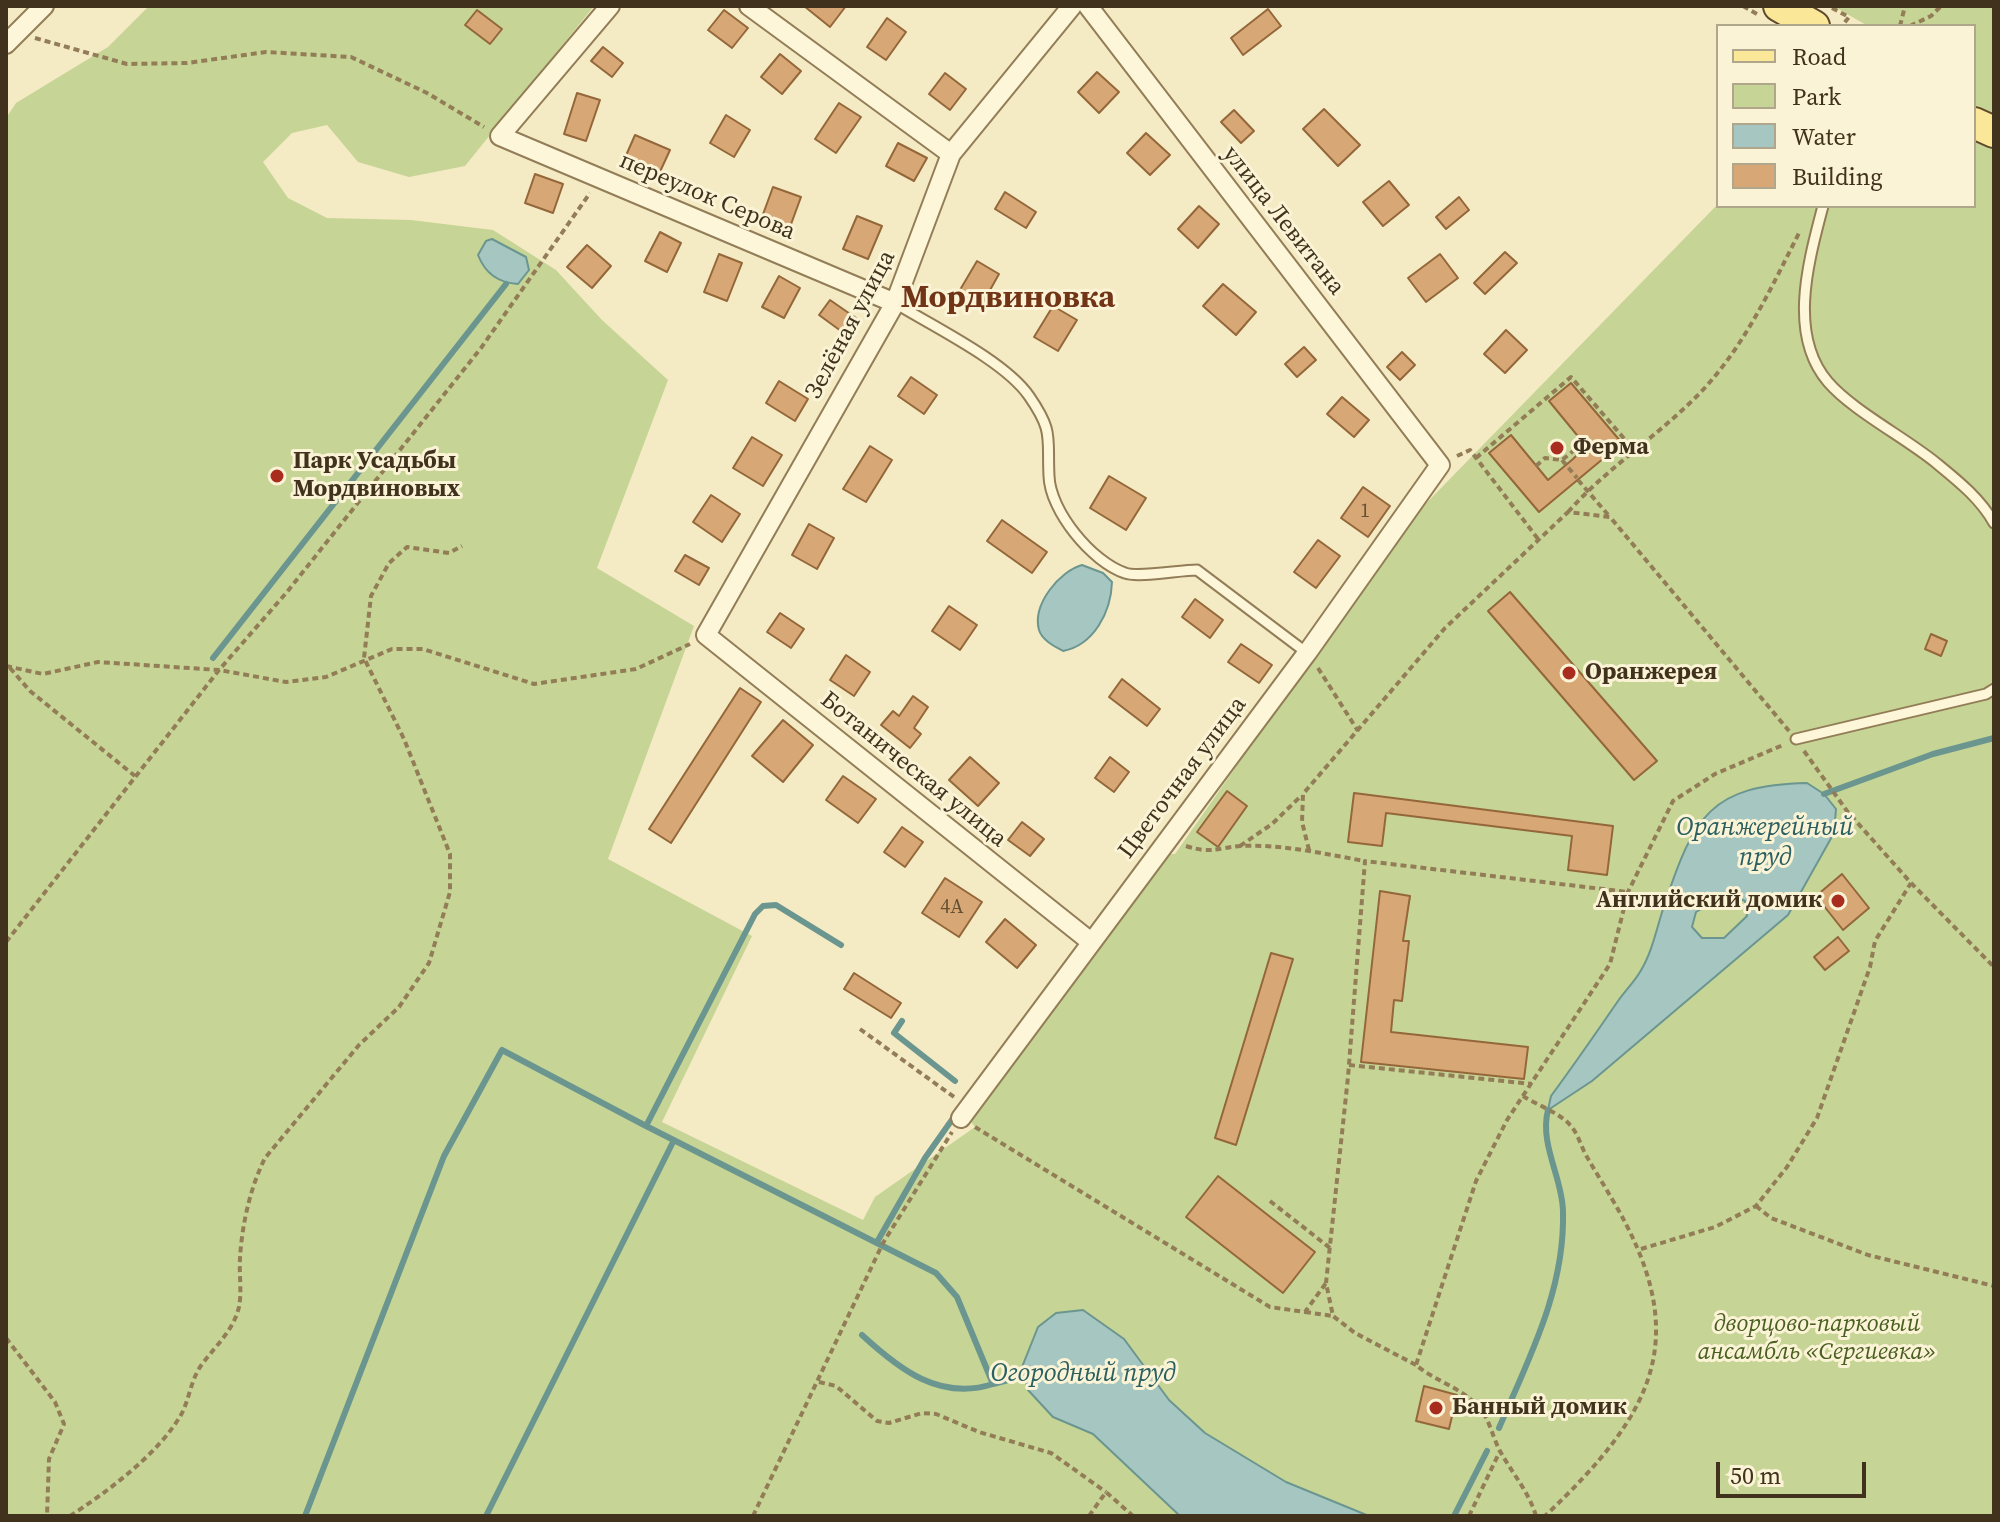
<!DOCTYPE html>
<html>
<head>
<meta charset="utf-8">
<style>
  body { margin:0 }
  #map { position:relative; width:2000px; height:1522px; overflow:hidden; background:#f4ebc4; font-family:"Source Serif 4",serif }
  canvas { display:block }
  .frame { position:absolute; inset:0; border:8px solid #40321d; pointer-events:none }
  .legend { position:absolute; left:1716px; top:24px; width:260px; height:184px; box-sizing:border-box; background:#faf3d5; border:2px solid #b0a68b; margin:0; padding:10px 14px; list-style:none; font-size:24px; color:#40321d }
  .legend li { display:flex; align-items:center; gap:16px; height:40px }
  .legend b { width:40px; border:2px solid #b0a68b }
  .scale { position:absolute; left:1716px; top:1462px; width:150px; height:36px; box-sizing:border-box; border:4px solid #40321d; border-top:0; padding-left:10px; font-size:24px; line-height:28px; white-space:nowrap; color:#40321d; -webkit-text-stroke:6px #faf3d5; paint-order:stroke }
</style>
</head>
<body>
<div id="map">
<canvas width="2000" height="1522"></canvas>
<div class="frame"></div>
<ul class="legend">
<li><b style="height:10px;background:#fbe798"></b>Road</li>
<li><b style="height:22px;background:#c6d496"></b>Park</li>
<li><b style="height:22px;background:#a6c6c1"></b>Water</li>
<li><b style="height:22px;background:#d7a875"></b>Building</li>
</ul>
<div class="scale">50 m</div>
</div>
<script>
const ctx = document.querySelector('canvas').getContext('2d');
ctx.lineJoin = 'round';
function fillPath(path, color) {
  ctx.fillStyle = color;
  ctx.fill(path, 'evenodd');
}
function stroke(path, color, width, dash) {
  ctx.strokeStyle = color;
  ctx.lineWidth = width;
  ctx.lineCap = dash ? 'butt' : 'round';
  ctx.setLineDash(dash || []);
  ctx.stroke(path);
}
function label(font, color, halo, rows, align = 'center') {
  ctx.font = font + ' "Source Serif 4",serif';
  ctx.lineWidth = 6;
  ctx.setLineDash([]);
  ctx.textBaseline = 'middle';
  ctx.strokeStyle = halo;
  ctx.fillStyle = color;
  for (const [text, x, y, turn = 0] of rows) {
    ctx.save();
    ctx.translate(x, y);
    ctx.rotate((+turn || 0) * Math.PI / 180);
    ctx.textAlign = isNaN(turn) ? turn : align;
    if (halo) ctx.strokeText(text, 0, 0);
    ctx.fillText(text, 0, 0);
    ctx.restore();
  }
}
fillPath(new Path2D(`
  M 149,6 L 594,6 L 465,166 L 409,177 L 358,162 L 327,125 L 292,133 L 263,162 L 288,198 L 327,218 L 411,220 L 493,230 L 556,270 L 602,320 L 668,380 L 597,568 L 694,626 L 608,859 L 752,936 L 662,1122 L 863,1220 L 875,1197 L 975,1127 L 971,1122 L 1170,854 L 1175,854 L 1405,525 L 1718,204 L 1974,206 L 1974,26 L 1868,26 L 1833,6 L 1994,6 L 1994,1516 L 6,1516 L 6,118 L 16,103 L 108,47 Z`), '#c6d496');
const water = new Path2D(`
  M 492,239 L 526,257 L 529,270 L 518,284 C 499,283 485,273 478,255 L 486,241 Z
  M 1082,565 L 1103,573 L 1112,582 C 1111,612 1094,645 1063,651 C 1054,646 1042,640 1039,630 C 1032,604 1060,571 1082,565 Z
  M 1807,783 L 1824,794 L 1836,809 L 1834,833 L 1788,915 L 1592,1081 L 1548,1110 L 1551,1096 C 1574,1065 1596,1033 1618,1001 C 1625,991 1634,982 1640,972 C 1653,951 1657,926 1665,903 C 1694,816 1711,785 1807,783 ZM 1728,894 L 1745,901 L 1747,916 L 1724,938 L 1702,938 L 1692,927 L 1696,912 Z
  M 1083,1310 L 1124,1339 L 1169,1400 L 1205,1433 L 1286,1482 L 1369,1516 L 1180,1516 L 1093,1434 L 1053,1417 L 1028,1390 L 1022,1367 L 1038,1327 L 1056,1313 Z`);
fillPath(water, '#a6c6c1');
stroke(water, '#6b9690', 2);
stroke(new Path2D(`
  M 213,658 L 506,284
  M 1824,794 L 1933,754 L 1994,738
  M 841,945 L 776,905 L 763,906 L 755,914 L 646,1126 L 936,1273 L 957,1297 L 993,1384 L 1024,1376
  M 902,1021 L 894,1033 L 955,1081
  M 877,1242 L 925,1158 L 956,1114
  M 862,1335 C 900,1370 940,1401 993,1384
  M 1499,1428 C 1529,1358 1565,1290 1563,1212 C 1563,1179 1539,1144 1548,1110
  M 305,1516 L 444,1156 L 502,1050 L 646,1126
  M 486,1516 L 674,1140
  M 1454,1516 L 1487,1451`), '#6b9690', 6);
const building = new Path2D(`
  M 804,6 L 846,6 L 830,27 Z
  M 1268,9 L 1281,26 L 1243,55 L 1231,38 Z
  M 477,10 L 502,29 L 490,44 L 465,25 Z
  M 724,10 L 748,28 L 732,48 L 708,30 Z
  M 887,18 L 906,32 L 886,60 L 867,47 Z
  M 603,47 L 623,63 L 612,77 L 591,61 Z
  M 780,54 L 801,71 L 782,94 L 761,77 Z
  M 1097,72 L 1119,92 L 1099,113 L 1078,92 Z
  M 945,73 L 966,89 L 950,110 L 929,94 Z
  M 577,93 L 600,100 L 586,141 L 564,134 Z
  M 839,103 L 861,117 L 836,153 L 815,139 Z
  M 1324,109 L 1360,145 L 1338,166 L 1303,129 Z
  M 1234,110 L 1254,131 L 1241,143 L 1221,122 Z
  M 726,115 L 750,130 L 734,157 L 710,143 Z
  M 1146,133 L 1170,155 L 1150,175 L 1127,153 Z
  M 635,135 L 670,150 L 658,176 L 624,160 Z
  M 898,143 L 927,158 L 914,181 L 886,166 Z
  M 535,174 L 563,184 L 553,213 L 525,203 Z
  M 1389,181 L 1409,205 L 1383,226 L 1363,202 Z
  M 773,187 L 801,197 L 790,227 L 762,217 Z
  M 1005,192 L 1036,212 L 1026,228 L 995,209 Z
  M 1459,197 L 1469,210 L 1446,229 L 1436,217 Z
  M 1199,206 L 1219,224 L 1198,248 L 1178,229 Z
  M 857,216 L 882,226 L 868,259 L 843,249 Z
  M 660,232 L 681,243 L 667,272 L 645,261 Z
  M 587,245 L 611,266 L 592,288 L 567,267 Z
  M 1505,252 L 1517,263 L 1485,294 L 1474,283 Z
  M 719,254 L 742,263 L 727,301 L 704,292 Z
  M 1440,254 L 1458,278 L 1426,302 L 1408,278 Z
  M 977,261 L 999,274 L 980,308 L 957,295 Z
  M 779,276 L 800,288 L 784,318 L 762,307 Z
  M 1223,284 L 1256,312 L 1236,335 L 1203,306 Z
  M 830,300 L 856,318 L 845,334 L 819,315 Z
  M 1053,306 L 1077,320 L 1058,351 L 1034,337 Z
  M 1506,330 L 1527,350 L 1505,373 L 1484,354 Z
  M 1304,347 L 1316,360 L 1297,377 L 1285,364 Z
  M 1402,352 L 1415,365 L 1400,380 L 1387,367 Z
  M 911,377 L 937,395 L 924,414 L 898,396 Z
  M 779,381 L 808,399 L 795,421 L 766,403 Z
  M 1571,383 L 1622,443 L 1539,512 L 1489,453 L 1511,435 L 1548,480 L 1573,459 L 1586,446 L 1549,401 Z
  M 1342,397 L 1369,420 L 1354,437 L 1327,414 Z
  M 752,437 L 782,455 L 763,486 L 733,468 Z
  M 870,446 L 892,460 L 866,502 L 843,489 Z
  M 1109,476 L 1146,498 L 1126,530 L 1090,508 Z
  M 1363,487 L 1390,506 L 1368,537 L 1341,518 Z
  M 711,495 L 740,514 L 722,542 L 693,522 Z
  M 1002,520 L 1047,552 L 1032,573 L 987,541 Z
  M 809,524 L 834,538 L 817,569 L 792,555 Z
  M 1318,540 L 1340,556 L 1316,588 L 1294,572 Z
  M 685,555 L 709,568 L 699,585 L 675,571 Z
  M 1510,592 L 1657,761 L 1634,780 L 1488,611 Z
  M 1195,599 L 1223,620 L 1210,638 L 1182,617 Z
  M 949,606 L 977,625 L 960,650 L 932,631 Z
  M 780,613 L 804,629 L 791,648 L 767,632 Z
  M 1931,634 L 1947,641 L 1941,656 L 1925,649 Z
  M 1241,644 L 1272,665 L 1259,683 L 1228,662 Z
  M 846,655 L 870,672 L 854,696 L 830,680 Z
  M 1122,679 L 1160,709 L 1147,726 L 1109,697 Z
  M 740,688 L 761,702 L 671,843 L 649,829 Z
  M 913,696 L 928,707 L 914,728 L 921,734 L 910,748 L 881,725 L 893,711 L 899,716 Z
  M 783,720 L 813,745 L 783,782 L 752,756 Z
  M 970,757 L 999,783 L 978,806 L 949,780 Z
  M 1110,757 L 1129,772 L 1114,792 L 1095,778 Z
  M 843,776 L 876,799 L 858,823 L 826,800 Z
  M 1227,791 L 1247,806 L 1218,847 L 1197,832 Z
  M 1354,793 L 1613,826 L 1607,875 L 1568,870 L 1572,836 L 1386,813 L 1382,846 L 1348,842 Z
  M 1022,822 L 1044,839 L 1030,856 L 1008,840 Z
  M 902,827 L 923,842 L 905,867 L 884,852 Z
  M 1842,874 L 1869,908 L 1843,930 L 1816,896 Z
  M 945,878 L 982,902 L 959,937 L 922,913 Z
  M 1380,891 L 1410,896 L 1403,941 L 1409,941 L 1402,1001 L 1394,1000 L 1391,1032 L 1528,1047 L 1524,1079 L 1361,1062 Z
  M 1005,919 L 1036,945 L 1017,968 L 986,942 Z
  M 1838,937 L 1849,951 L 1825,970 L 1814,957 Z
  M 1271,953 L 1293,959 L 1236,1145 L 1215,1138 Z
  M 854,973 L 901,1003 L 891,1018 L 844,989 Z
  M 1218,1176 L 1315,1252 L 1283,1293 L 1186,1217 Z
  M 1424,1386 L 1457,1395 L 1449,1429 L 1416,1421 Z`);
fillPath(building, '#d7a875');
stroke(building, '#94673a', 2);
const lane = new Path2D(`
  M 1823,206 C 1809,260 1787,334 1828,382 C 1852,410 1904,437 1935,462 C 1957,480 1980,498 1994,523
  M 895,303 C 932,326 1005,361 1029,396 C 1054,432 1047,437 1049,476 C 1050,511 1092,562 1125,573 C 1138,578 1180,570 1197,570 L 1307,653
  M 1796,739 L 1986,694 L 1994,689`);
const street = new Path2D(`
  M 610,6 L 500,136 L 895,303
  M 749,6 L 951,154
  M 1072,6 L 951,154 L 895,303 L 706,635 L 1091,942
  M 6,44 L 44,6
  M 961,1118 L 1307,653 L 1440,465 L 1088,6`);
const primary = new Path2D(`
  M 1779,6 L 1814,26
  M 1974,123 L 1994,132`);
stroke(lane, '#927d57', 13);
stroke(street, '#927d57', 22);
stroke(primary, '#5f492c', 34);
stroke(new Path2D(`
  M 1743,6 L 1757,14
  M 1832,8 L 1849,17 L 1842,26
  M 1900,26 L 1905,6
  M 1910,26 L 1931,16 L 1941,6
  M 35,38 L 127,64 L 187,63 L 266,52 L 351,57 L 427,93 L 484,127
  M 1457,456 L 1470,450 L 1538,539
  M 1476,458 L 1571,377 L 1634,450
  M 1562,460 L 1577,478
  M 1536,466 L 1545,458 L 1562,460 L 1577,448 L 1575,441 L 1580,438
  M 1578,480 L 1610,517
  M 1568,512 C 1606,469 1655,438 1696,397 C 1743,350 1770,290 1800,231
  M 6,666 L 43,674 L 98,662 L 219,670 L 286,682 L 326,677 L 392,649 L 423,649 L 534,684 L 636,669 L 690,644
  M 10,668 L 30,691 L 135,776
  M 1318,668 L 1358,731
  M 1804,751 L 1847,811 L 1911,883 L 1994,967
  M 1186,846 C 1211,854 1216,848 1241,846 C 1282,844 1325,854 1365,861
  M 1240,846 L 1272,824 L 1301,796
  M 1309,850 L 1302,822 L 1303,794 L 1445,628 L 1568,512 L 1610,517 L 1789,731
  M 6,942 L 219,670 L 287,592 L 481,348 L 590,193
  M 860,1029 L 954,1097
  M 1349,1065 L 1532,1084
  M 1523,1096 C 1537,1105 1560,1113 1570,1125 C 1578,1133 1581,1147 1587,1157 C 1595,1171 1604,1185 1612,1199 C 1695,1338 1654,1413 1545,1516
  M 975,1127 L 1270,1307 L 1305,1312 L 1326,1283
  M 1270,1201 L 1330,1248
  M 1756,1206 L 1771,1218 L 1868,1255 L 1994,1286
  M 1641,1249 L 1715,1227 L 1756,1206 L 1787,1167 L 1817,1118 L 1870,967 L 1875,941 L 1911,883
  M 1305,1312 L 1333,1316
  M 6,1338 L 55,1402 L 64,1424 L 49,1459 L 47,1516
  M 1416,1365 L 1355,1333 L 1333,1316 L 1326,1283 L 1348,1077 L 1365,861 L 1628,892
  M 819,1382 L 836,1386 L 877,1421 L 889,1423 L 922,1413 L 936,1414 L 979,1432 L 1051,1453 L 1106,1492
  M 70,1516 C 107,1492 160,1453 182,1413 C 190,1397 191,1378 203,1363 C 217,1344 233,1331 239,1307 C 242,1292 239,1274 240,1258 C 242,1225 250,1188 265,1158 L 359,1045 L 399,1007 L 429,963 L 450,892 L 450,854 L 404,739 L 364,658 L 371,596 L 389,563 L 407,547 L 449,553 L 462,546
  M 753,1516 L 883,1243 L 952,1132
  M 1089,1516 L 1106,1492 L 1133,1516
  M 1469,1516 L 1500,1451
  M 1536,1516 C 1529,1492 1512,1473 1500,1451 C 1493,1438 1490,1422 1482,1411 C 1466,1389 1436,1382 1416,1365 L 1476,1181 L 1507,1120 L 1610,964 L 1628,892 L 1673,801 L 1715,774 L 1783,745`), '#927d57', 4, [6, 4]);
stroke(lane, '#fdf6d9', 9);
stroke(street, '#fdf6d9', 18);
stroke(primary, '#fbe798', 30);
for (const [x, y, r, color] of [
  [1557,448,8,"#a92d1f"],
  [277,476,8,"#a92d1f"],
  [1569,673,8,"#a92d1f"],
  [1838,901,8,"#a92d1f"],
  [1436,1408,8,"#a92d1f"]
]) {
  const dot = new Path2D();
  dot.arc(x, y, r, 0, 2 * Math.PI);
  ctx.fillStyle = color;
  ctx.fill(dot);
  stroke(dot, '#faf3d5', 3);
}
label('20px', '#665033', null, [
  ["1",1365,512],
  ["4А",952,908]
]);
label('24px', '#40321d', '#faf3d5', [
  ["переулок Серова",707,197,23],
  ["улица Левитана",1283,221,52],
  ["Зелёная улица",851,325,-62],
  ["Ботаническая улица",913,770,39],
  ["Цветочная улица",1183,778,-53]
]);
label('bold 24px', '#40321d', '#faf3d5', [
  ["Ферма",1573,448],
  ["Парк Усадьбы",293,462],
  ["Мордвиновых",293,490],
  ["Оранжерея",1585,673],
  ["Английский домик",1822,901,"right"],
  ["Банный домик",1452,1408]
], 'left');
label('italic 24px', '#495f21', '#faf3d5', [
  ["дворцово-парковый",1817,1325],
  ["ансамбль «Сергиевка»",1817,1353]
]);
label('italic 26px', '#2b5f61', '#faf3d5', [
  ["Оранжерейный",1765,828],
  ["пруд",1765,858],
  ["Огородный пруд",1083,1374]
]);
label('bold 32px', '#723417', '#faf3d5', [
  ["Мордвиновка",1008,299]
]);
</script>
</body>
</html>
